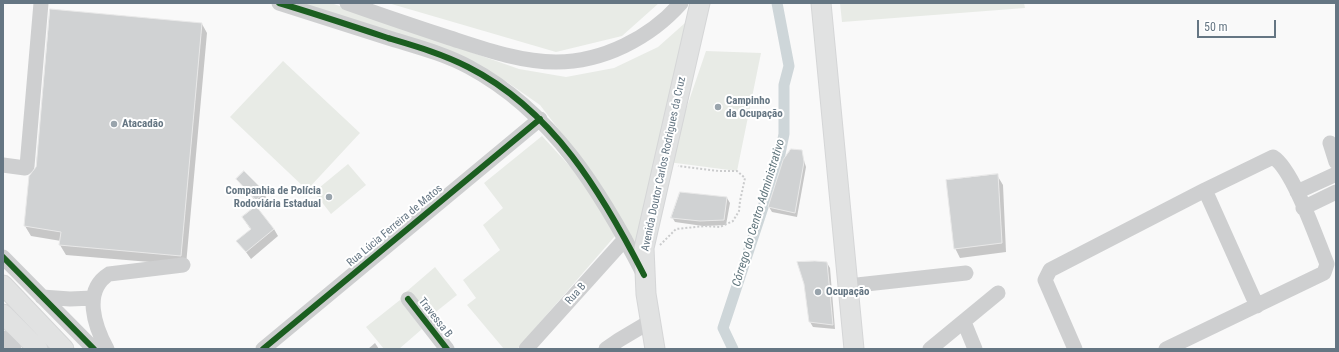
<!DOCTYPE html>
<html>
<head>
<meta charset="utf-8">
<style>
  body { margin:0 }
  #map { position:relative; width:1339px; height:352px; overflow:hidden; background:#f9f9f9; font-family:"Roboto Condensed",sans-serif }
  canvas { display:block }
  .frame { position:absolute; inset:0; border:4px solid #657683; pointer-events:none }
  .scale { position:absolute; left:1197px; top:20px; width:79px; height:18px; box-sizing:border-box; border:2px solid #657683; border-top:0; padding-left:5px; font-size:12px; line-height:14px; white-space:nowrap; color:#657683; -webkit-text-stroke:3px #fff; paint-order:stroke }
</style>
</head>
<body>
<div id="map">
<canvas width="1339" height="352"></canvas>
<div class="frame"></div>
<div class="scale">50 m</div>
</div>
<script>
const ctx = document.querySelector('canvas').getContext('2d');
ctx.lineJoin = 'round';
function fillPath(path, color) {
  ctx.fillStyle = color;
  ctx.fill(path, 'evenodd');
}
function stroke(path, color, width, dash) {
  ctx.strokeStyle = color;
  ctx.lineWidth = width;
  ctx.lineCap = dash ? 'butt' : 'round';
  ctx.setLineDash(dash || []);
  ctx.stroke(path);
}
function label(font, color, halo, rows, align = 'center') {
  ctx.font = font + ' "Roboto Condensed",sans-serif';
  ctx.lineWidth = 4;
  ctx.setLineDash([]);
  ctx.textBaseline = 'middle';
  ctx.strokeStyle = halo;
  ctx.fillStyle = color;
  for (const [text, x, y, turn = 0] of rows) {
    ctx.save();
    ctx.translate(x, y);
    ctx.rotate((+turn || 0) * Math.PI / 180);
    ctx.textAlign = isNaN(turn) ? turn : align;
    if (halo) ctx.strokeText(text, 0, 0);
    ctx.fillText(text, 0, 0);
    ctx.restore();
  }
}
fillPath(new Path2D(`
  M 300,3 L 331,3 L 519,69 L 566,77 L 614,68 L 658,47 L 694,15 L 641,252 L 596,178 L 540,105 L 507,82 Z
  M 388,3 L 659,3 L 622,36 L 556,52 Z
  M 840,3 L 1024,3 L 1025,8 L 842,22 Z
  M 706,51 L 761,53 L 737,171 L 668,162 Z
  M 283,61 L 360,133 L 307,190 L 230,117 Z
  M 542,136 L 588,186 L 615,236 L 517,349 L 504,349 L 467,305 L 476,298 L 463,280 L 500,250 L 483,225 L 503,208 L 484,183 Z
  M 348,164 L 366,185 L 331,214 L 314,192 Z
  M 435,267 L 457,295 L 427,319 L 406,292 Z
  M 400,300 L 422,329 L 399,349 L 384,349 L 366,327 Z`), '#e8ebe6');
fillPath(new Path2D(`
  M 202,24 L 207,33 L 186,265 L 66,255 L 60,245 L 61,241 L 31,236 L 25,226 Z
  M 801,151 L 806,167 L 797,217 L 772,212 L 769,207 Z
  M 244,172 L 267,198 L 259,205 L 237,179 Z
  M 997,175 L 1003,185 L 1006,252 L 960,258 L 955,248 Z
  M 681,193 L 727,198 L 730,203 L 726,225 L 703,226 L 675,222 L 672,217 Z
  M 243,218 L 274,229 L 278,236 L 251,259 L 238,241 L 251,230 Z
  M 827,263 L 830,268 L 835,329 L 813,327 L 810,322 L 805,284 Z
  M 375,343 L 379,349 L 368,349 Z`), '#0003');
stroke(new Path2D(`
  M 733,349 L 723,328 L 779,159 L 784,134 L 784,85 L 789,66 L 777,3`), '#ced6d9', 11);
const building = new Path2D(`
  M 50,9 L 202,23 L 181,256 L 59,245 L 61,232 L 24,226 L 29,176 L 36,167 Z
  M 791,149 L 802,150 L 804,162 L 795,213 L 768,207 L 783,160 Z
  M 244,171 L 265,192 L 256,200 L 236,179 Z
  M 998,174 L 1002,243 L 954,249 L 946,180 Z
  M 680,192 L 727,197 L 724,220 L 700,221 L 671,218 Z
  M 256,206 L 274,229 L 246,252 L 236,241 L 251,229 L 242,217 Z
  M 815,261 L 827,262 L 833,325 L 809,322 L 804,284 L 797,262 Z`);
fillPath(building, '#d0d2d3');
stroke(building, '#e8e8e8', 1);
const major = new Path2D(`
  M 821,3 L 854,349
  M 3,285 L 64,349
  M 3,314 L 38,349
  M 655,349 L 646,294 L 644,248 L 700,3`);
stroke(major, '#d5d6d7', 21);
stroke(new Path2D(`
  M 660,245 L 676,229 L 705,226 L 720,227 L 733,221 L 739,211 L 740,201 L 745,178 L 737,171 L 719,171 L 678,166`), '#cbcccd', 2, [2, 2]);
stroke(new Path2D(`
  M 279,3 C 317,15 354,27 392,39 C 418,47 445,54 469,67 C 553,112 602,193 644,275
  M 347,3 C 381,15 416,27 450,38 C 484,49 520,62 556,62 C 603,62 650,38 681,3
  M 1330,143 L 1336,162
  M 3,165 L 25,168 L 27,166 L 41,3
  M 1205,190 L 1257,306
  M 1297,192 L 1336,174
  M 1303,208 L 1336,192
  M 3,257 L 94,349
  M 848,286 L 966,273
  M 42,297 L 70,299 L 93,298
  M 408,299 L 447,349
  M 964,322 L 975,349
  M 3,338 L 14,349
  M 107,349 C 95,327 82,291 109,274 L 183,265
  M 263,349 L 540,119
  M 526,349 L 625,239
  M 606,349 L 619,340 L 651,321
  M 930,349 L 998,293
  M 1075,349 L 1045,280 L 1050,270 L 1205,190 L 1273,157 C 1293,169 1317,240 1327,264 L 1324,273 L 1166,349`), '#cecfd0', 15);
stroke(major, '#e1e2e2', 19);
stroke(new Path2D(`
  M 279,3 C 316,14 352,26 388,38 C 415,46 443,54 468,67 C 553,110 602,193 644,275
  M 3,257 L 94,349
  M 408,299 L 447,349
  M 263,349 L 540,119`), '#1b5e20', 6);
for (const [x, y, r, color] of [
  [718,107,4,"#99a4ac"],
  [114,124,4,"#99a4ac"],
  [329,197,4,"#99a4ac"],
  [818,292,4,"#99a4ac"]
]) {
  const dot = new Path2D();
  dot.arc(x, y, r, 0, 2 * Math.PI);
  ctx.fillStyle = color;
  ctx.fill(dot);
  stroke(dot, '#fff', 1.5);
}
label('bold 11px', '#657683', '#fff', [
  ["Campinho",726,101],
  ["da Ocupação",726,114],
  ["Atacadão",122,124],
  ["Companhia de Polícia",321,191,"right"],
  ["Rodoviária Estadual",321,204,"right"],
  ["Ocupação",826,292]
], 'left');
label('11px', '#657683', '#fff', [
  ["Avenida Doutor Carlos Rodrigues da Cruz",664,164,-78],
  ["Rua Lúcia Ferreira de Matos",395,226,-40],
  ["Rua B",576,294,-48],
  ["Travessa B",435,318,52]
]);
label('italic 12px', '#60757c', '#fff', [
  ["Córrego do Centro Administrativo",759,213,-73]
]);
</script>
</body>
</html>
